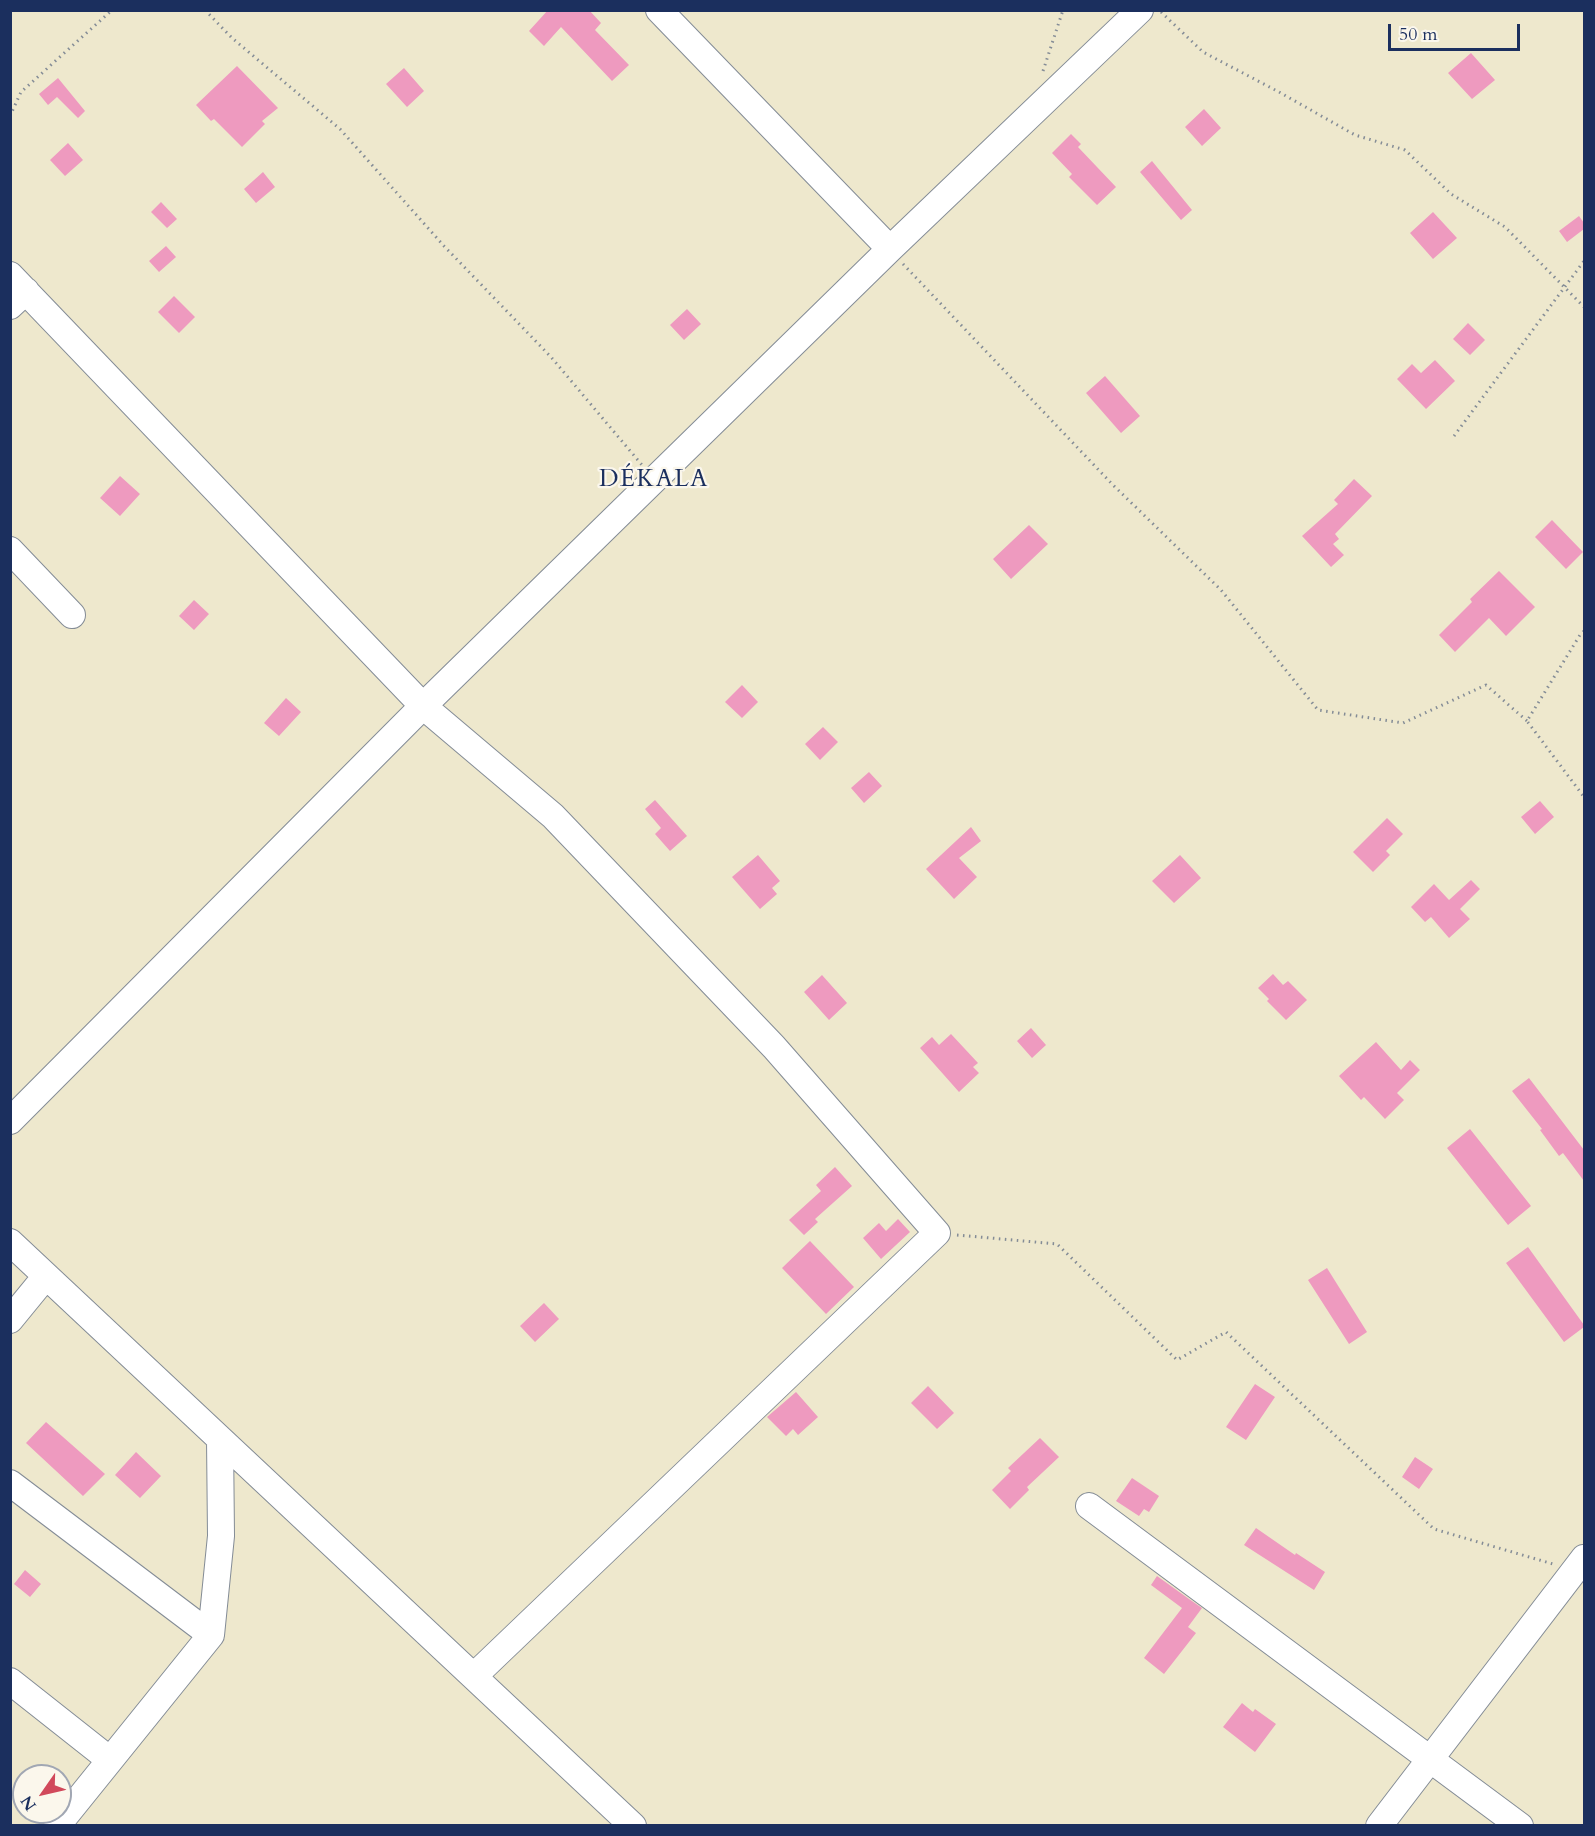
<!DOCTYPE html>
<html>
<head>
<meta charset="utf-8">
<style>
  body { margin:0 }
  #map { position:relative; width:1595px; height:1836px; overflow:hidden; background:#eee8cd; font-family:Cardo,serif }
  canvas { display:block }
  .frame { position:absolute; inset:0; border:12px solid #1b2f5e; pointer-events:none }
  .north { position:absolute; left:12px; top:1764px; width:60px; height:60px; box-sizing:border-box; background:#fbf7ec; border:2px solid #a1a7b3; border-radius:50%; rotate:236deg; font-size:16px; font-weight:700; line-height:24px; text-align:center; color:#1b2f5e }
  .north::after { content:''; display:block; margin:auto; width:21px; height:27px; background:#d1495b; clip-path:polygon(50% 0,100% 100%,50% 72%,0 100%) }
  .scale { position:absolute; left:1388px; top:24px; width:132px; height:27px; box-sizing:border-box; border:3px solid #1b2f5e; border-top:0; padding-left:8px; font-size:18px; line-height:21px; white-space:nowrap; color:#1b2f5e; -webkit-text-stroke:4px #fbf7ec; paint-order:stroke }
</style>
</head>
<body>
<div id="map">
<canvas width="1595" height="1836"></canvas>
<div class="frame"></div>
<div class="north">N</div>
<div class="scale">50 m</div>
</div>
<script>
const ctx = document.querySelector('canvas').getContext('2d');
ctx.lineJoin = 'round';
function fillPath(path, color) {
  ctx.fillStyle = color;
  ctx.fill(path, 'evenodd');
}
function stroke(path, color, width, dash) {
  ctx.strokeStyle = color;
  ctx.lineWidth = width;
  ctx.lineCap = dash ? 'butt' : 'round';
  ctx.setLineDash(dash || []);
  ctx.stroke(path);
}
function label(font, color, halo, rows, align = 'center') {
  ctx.font = font + ' Cardo,serif';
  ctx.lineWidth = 4.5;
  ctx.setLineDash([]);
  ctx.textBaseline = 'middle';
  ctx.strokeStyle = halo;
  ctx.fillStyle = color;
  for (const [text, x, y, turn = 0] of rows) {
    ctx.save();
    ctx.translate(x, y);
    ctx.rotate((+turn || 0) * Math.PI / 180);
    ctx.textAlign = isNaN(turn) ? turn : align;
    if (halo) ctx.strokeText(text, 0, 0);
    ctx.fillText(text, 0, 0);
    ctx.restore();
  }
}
fillPath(new Path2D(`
  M 548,10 L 589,10 L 601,23 L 595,30 L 629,65 L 612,81 L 561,27 L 544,46 L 529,31 Z
  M 1471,53 L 1495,80 L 1472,99 L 1448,73 Z
  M 237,66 L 278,108 L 262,121 L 265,124 L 242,147 L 214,119 L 211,121 L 196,105 Z
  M 404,68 L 424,91 L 407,107 L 386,84 Z
  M 58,78 L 85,111 L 78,118 L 57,97 L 48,105 L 39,94 Z
  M 1204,109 L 1221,128 L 1202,146 L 1185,127 Z
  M 1071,134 L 1081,144 L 1078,147 L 1116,187 L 1097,205 L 1069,177 L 1072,174 L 1052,153 Z
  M 68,143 L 83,160 L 65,176 L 50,160 Z
  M 1152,161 L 1192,210 L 1181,220 L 1140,172 Z
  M 263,172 L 275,187 L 256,203 L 244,189 Z
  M 161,202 L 177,219 L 167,228 L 151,212 Z
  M 1433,212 L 1457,238 L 1433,259 L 1410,233 Z
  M 1579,216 L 1584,223 L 1584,229 L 1567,242 L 1559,231 Z
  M 166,246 L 176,257 L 159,272 L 149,261 Z
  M 174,296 L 195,317 L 179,333 L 158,312 Z
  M 687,309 L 701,324 L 684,340 L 670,325 Z
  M 1468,323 L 1485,340 L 1470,355 L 1453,339 Z
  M 1435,360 L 1455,381 L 1426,409 L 1397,379 L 1412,364 L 1421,373 Z
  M 1105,376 L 1140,416 L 1121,433 L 1086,393 Z
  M 120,476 L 140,494 L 120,516 L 100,498 Z
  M 1354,479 L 1372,496 L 1335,534 L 1339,539 L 1333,544 L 1344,555 L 1331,567 L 1302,536 L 1338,504 L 1334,500 Z
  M 1552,520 L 1583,552 L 1566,569 L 1535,537 Z
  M 1029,525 L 1048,544 L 1011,579 L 993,559 Z
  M 1499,571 L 1535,607 L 1506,636 L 1489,618 L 1455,652 L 1439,635 L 1472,602 L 1470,599 Z
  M 194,600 L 209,614 L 194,630 L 179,616 Z
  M 742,685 L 758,702 L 742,718 L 725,702 Z
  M 286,698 L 301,712 L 279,736 L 264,723 Z
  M 823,727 L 838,742 L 820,760 L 805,744 Z
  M 869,772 L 882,786 L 864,803 L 851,788 Z
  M 655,800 L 687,836 L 670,851 L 655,834 L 661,828 L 645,809 Z
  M 1540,801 L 1554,817 L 1535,834 L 1521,817 Z
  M 1387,818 L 1403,834 L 1386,851 L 1390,855 L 1373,872 L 1353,852 Z
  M 971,827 L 981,841 L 959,858 L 977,877 L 954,899 L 926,869 Z
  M 758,855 L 780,881 L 772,888 L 777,894 L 760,909 L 732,877 Z
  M 1180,855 L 1201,878 L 1174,903 L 1152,881 Z
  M 1471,880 L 1480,889 L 1460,909 L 1470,919 L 1449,938 L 1431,917 L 1425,922 L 1411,907 L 1434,884 L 1449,900 Z
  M 1273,974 L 1283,985 L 1288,981 L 1307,1000 L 1286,1020 L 1267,1001 L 1269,999 L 1258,988 Z
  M 822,975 L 847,1003 L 829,1020 L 804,992 Z
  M 1031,1028 L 1046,1045 L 1032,1058 L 1017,1041 Z
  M 951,1034 L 978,1063 L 973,1067 L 979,1073 L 959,1092 L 920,1048 L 932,1037 L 939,1045 Z
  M 1376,1042 L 1401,1070 L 1410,1060 L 1420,1070 L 1397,1093 L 1404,1100 L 1385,1119 L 1364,1097 L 1361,1100 L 1339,1076 Z
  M 1529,1078 L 1584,1150 L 1584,1181 L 1563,1153 L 1559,1156 L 1540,1130 L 1542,1129 L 1512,1091 Z
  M 1470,1129 L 1531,1206 L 1508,1225 L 1447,1148 Z
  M 835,1167 L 852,1186 L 815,1219 L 818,1222 L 804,1235 L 789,1220 L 821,1191 L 816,1185 Z
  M 898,1219 L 910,1232 L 881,1259 L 863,1238 L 879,1223 L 886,1231 Z
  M 810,1241 L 854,1287 L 826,1314 L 782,1268 Z
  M 1528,1247 L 1584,1325 L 1584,1327 L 1564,1342 L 1506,1263 Z
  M 1327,1268 L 1367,1332 L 1349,1344 L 1308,1280 Z
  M 544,1303 L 559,1319 L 535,1342 L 520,1326 Z
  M 1255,1384 L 1275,1397 L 1246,1440 L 1226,1427 Z
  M 928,1386 L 954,1413 L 937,1429 L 911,1403 Z
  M 796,1392 L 818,1417 L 798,1435 L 793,1429 L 786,1436 L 767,1417 Z
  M 46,1422 L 105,1474 L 83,1496 L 26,1443 Z
  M 1040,1438 L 1059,1457 L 1027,1487 L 1029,1490 L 1010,1509 L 992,1490 L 1011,1471 L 1008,1468 Z
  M 136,1452 L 161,1476 L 140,1498 L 115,1475 Z
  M 1415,1457 L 1433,1469 L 1419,1489 L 1402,1477 Z
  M 1132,1478 L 1159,1496 L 1149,1512 L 1144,1509 L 1139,1516 L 1116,1501 Z
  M 1256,1528 L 1295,1555 L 1296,1553 L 1325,1572 L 1314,1590 L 1244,1545 Z
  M 25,1570 L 41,1584 L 30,1597 L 14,1584 Z
  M 1157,1576 L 1189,1599 L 1188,1601 L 1189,1599 L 1202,1608 L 1188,1627 L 1196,1633 L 1164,1674 L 1144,1658 L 1182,1608 L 1151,1585 Z
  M 1242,1703 L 1253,1712 L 1255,1709 L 1276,1724 L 1255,1752 L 1223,1727 Z`), '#ee9abf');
const minor = new Path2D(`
  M 659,10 L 890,249
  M 10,275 L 423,706 L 553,816 L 774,1047 L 937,1233 L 474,1676
  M 10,306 L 26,291
  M 10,550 L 72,615
  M 10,1121 L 423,706 L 890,249 L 1140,10
  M 10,1242 L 633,1826
  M 10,1320 L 46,1276
  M 10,1483 L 211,1635
  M 1089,1506 L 1520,1826
  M 10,1681 L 110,1760
  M 57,1826 L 211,1635 L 221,1536 L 220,1439
  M 1379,1826 L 1584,1558`);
stroke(minor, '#848c96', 28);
stroke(new Path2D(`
  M 205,10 L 232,38 L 340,129 L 444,246 L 551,357 L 642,465
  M 1161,12 L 1203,52 L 1279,92 L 1355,135 L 1405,150 L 1451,194 L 1505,227 L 1584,307
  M 1043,71 L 1063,10
  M 10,116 L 21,92 L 112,10
  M 903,264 L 1112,484 L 1221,590 L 1318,710 L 1403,723 L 1486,685 L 1527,721
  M 1454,436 L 1584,261
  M 1584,631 L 1580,635 L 1527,721 L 1584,797
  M 957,1235 L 1057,1244 L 1177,1360 L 1226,1332 L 1434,1529 L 1553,1564`), '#848c96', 3, [1.5, 4.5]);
stroke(minor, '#fff', 26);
ctx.letterSpacing = '1.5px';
label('24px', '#1b2f5e', '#fbf7ec', [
  ["DÉKALA",654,480]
]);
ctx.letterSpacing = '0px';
</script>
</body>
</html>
